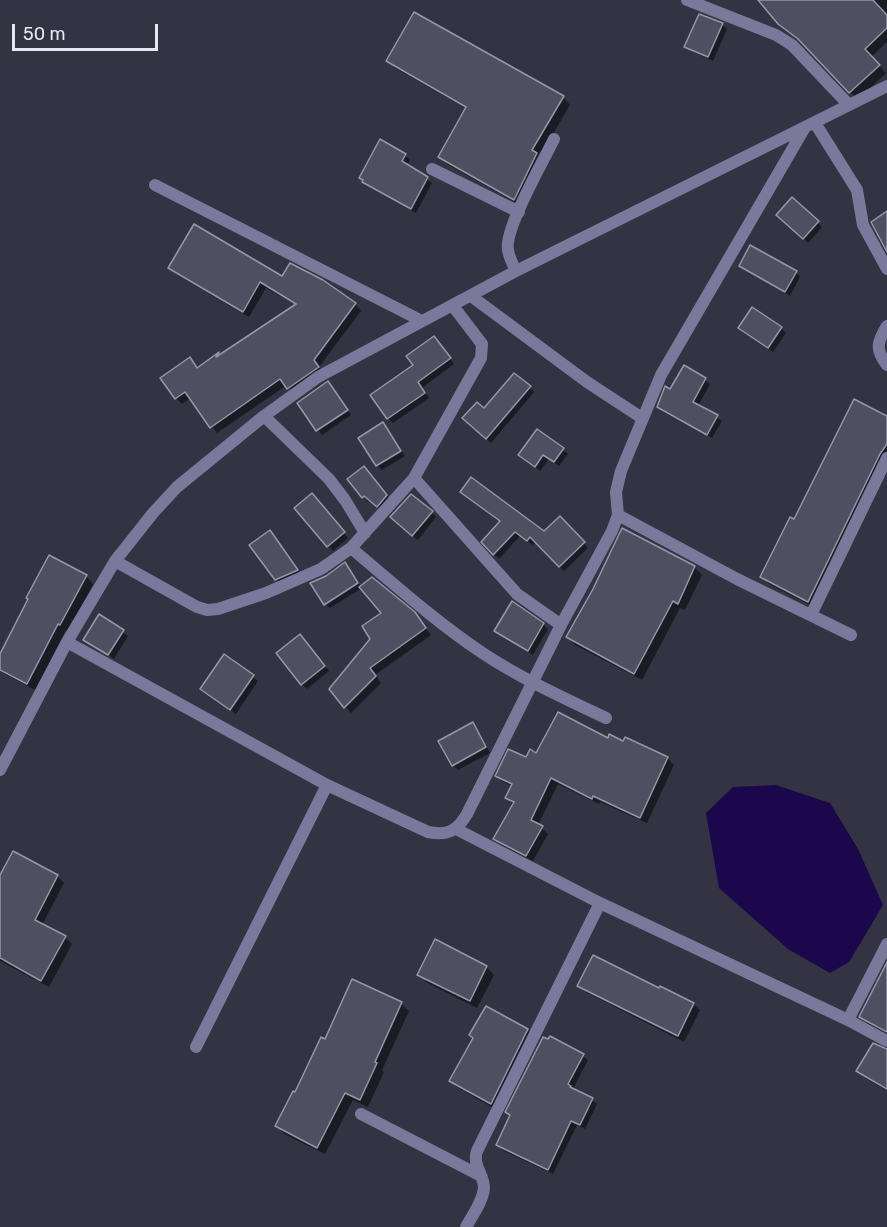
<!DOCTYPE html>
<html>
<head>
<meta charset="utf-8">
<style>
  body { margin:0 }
  #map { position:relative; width:887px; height:1227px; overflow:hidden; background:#333343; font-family:Rubik,sans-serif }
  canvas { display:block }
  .scale { position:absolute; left:12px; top:24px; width:146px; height:27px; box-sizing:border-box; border:3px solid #e7e6f1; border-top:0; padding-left:8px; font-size:18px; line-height:21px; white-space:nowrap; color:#e7e6f1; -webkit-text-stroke:4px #333343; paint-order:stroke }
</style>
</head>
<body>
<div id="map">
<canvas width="887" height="1227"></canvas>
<div class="scale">50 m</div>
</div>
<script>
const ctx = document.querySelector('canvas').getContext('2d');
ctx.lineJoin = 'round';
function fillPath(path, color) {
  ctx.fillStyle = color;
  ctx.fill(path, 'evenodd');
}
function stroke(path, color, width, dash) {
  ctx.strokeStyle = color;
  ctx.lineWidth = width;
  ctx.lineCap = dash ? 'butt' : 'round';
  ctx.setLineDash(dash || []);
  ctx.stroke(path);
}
fillPath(new Path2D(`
  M 776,785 L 830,803 L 858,849 L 883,905 L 849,962 L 830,973 L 788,949 L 719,888 L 706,813 L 733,787 Z`), '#1c064c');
fillPath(new Path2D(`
  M 771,0 L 887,0 L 887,42 L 871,57 L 886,73 L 858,100 L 806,45 L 788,31 Z
  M 722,24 L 727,29 L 713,61 L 691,51 L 686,46 Z
  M 388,61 L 563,97 L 570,105 L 539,158 L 522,206 L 447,164 L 440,157 L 467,109 L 395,68 Z
  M 405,155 L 410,160 L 407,165 L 432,183 L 416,213 L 368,186 L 363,181 Z
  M 792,199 L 822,227 L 808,243 L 778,214 Z
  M 741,266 L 796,272 L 800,277 L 790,296 L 746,270 Z
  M 170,268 L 282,278 L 355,304 L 361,311 L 319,367 L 324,374 L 295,394 L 287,385 L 217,433 L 191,398 L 182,404 L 176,398 L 190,359 L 198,369 L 219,354 L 221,356 L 296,305 L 266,288 L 249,317 L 176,274 Z
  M 740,328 L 781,328 L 786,333 L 773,352 Z
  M 439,343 L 454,364 L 422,388 L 429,398 L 393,423 L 388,418 L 415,365 Z
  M 685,367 L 710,384 L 698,406 L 722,421 L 712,438 L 663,412 L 658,407 L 671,391 Z
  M 328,383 L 351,415 L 322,435 L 299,403 Z
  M 530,388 L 534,392 L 491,443 L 464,418 Z
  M 887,417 L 887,462 L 816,608 L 769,584 L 762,576 L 795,521 Z
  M 383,424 L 405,456 L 382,470 L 377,465 Z
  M 537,431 L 568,454 L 559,466 L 549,459 L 540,471 L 525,459 Z
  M 369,473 L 391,501 L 382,511 L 370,500 L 368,502 L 350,480 Z
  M 316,500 L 348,538 L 333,551 L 297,508 Z
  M 432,513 L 436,517 L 418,540 L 396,522 Z
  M 560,518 L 588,548 L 564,571 L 536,541 L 533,545 L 520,536 L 499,559 L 483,542 L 501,522 L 544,533 Z
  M 270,532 L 275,537 L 302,575 L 281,584 L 276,579 Z
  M 345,564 L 361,587 L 372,579 L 414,614 L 431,635 L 375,675 L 381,683 L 351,713 L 331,689 L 372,639 L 364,627 L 383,613 L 362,588 L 330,608 L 325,604 L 312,584 L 326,577 Z
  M 694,567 L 702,575 L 685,610 L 680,608 L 642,680 L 575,645 L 568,637 Z
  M 86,576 L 93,584 L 68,632 L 66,630 L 35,690 L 3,673 L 0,670 L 0,657 Z
  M 99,616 L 128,636 L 114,659 L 85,639 Z
  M 543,624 L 548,629 L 533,655 L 501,636 L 496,631 Z
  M 305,641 L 329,671 L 307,689 L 302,684 Z
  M 225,656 L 258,681 L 236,714 L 207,693 Z
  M 473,724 L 477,729 L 490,753 L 458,770 L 453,765 Z
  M 626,739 L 667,758 L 674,765 L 647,823 L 600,802 L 599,804 L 558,784 L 538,825 L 548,834 L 533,861 L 502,845 L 495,839 L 514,805 L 507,798 L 512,786 L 503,782 L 497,776 L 537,755 L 608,740 L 624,743 Z
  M 13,853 L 57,876 L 64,883 L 42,925 L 65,937 L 72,944 L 49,987 L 0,961 L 0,878 Z
  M 436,941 L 487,967 L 494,975 L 477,1008 L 426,982 L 419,974 Z
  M 887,978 L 887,1034 L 869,1024 L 861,1016 Z
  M 353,981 L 401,1004 L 409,1011 L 382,1070 L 384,1072 L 368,1107 L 353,1100 L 325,1154 L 284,1134 L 277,1126 L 326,1041 Z
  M 579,986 L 660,990 L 693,1004 L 700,1010 L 684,1042 L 586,992 Z
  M 527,1030 L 534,1036 L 497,1110 L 457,1087 L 451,1081 Z
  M 550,1038 L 583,1056 L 588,1060 L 573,1089 L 592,1100 L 597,1104 L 585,1129 L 577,1125 L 553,1174 L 502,1150 L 498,1145 Z
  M 887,1051 L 887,1091 L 866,1078 L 858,1070 Z`), '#0007');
const building = new Path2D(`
  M 758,0 L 873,0 L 887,15 L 887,28 L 865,49 L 880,65 L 849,93 L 798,39 L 778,24 Z
  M 414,12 L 564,96 L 532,150 L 537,153 L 514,200 L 438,157 L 466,107 L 386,61 Z
  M 699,14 L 723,23 L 708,57 L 684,47 Z
  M 380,139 L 406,154 L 402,161 L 428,177 L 411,209 L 362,182 L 363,180 L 359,178 Z
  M 792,197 L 819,221 L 803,239 L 776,215 Z
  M 887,211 L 887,252 L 871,222 Z
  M 194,224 L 282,276 L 290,263 L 323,280 L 356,303 L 314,360 L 319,367 L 287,389 L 280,379 L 210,428 L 185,392 L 175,399 L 160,378 L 190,357 L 197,368 L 219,352 L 216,357 L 296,304 L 260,282 L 243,312 L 168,268 Z
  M 750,245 L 797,271 L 785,292 L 739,266 Z
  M 752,307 L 782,327 L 768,348 L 738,328 Z
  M 434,336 L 451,358 L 418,382 L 425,393 L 387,419 L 370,395 L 413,365 L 406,356 Z
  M 684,365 L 706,378 L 693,402 L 718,415 L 707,435 L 657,407 L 665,386 L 670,389 Z
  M 514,373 L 531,386 L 486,439 L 462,418 L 477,402 L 484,408 Z
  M 328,381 L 348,410 L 316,431 L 297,403 Z
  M 854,399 L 887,416 L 887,444 L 880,454 L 808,602 L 760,577 L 790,517 L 794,519 Z
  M 383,422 L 401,451 L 376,466 L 358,438 Z
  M 537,429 L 564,448 L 554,462 L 543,455 L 535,467 L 518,455 Z
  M 364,466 L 387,495 L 377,507 L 364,496 L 362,498 L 347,479 Z
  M 471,477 L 544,531 L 560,516 L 585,542 L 559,567 L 530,537 L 527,541 L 515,532 L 493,555 L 481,542 L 500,521 L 460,492 Z
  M 312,493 L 345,532 L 327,547 L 294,508 Z
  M 411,494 L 433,511 L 412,536 L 390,517 Z
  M 622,528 L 695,566 L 678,604 L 673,601 L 634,674 L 566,637 L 593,589 Z
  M 270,530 L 298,570 L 275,580 L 249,545 Z
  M 49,555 L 87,575 L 60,625 L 58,624 L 27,684 L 0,670 L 0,654 L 28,599 L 26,598 Z
  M 345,562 L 358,583 L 324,605 L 310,583 L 326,576 Z
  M 372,577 L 415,612 L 426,628 L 370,668 L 376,676 L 344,708 L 329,689 L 370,639 L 362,626 L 381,613 L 359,587 Z
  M 512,601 L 544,623 L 528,651 L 494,631 Z
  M 99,614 L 124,630 L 108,655 L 83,640 Z
  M 300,634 L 325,666 L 301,685 L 276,653 Z
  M 224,654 L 254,675 L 230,710 L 200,689 Z
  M 558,712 L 608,738 L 609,734 L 623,741 L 625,737 L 668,757 L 640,818 L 593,796 L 592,799 L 551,778 L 531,820 L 543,826 L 526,856 L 493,839 L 514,802 L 505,798 L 512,784 L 495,776 L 508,749 L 526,757 L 530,749 L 536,753 Z
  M 473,722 L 486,747 L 452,766 L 438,741 Z
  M 13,851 L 58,875 L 35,920 L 66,936 L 41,981 L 0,958 L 0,875 Z
  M 435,939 L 487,966 L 470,1001 L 417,975 Z
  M 593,955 L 659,988 L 660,986 L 694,1003 L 678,1036 L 577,986 Z
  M 887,962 L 887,1032 L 859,1017 Z
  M 352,979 L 402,1002 L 375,1062 L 377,1063 L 360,1100 L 345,1093 L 317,1148 L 275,1126 L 293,1091 L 295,1092 L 321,1037 L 325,1039 Z
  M 486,1006 L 528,1029 L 491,1104 L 449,1081 L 473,1038 L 469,1035 Z
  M 550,1036 L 584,1054 L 568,1084 L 571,1086 L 570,1087 L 593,1098 L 580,1125 L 571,1121 L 548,1170 L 496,1145 L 510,1115 L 505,1112 L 543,1037 L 548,1039 Z
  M 873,1043 L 887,1049 L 887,1089 L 856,1071 Z`);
fillPath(building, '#504f61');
stroke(building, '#9797aa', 1.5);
stroke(new Path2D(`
  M 687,0 L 776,35 L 792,45 L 849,105
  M 815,123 L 857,190 L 863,225 L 887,269
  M 432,169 L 519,212
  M 155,185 L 422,321
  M 516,271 C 513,265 509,257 508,250 C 504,229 544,160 554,139
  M 471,296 L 587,382 L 642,418
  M 887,326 C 877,342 875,350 887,365
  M 264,416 L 329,479 L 345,500 L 365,533
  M 414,478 L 517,594 L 561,625
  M 618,515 L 737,579 L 851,635
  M 351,548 C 394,584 436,622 484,654 C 522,679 564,698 606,718
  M 115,561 L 197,607 L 207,610 L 218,609 L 266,593 L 321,569 L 351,548 L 414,478 L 481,358 L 482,344 L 453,306
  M 811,615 L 887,458
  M 67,642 L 327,785 L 428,832 C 448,836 457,831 467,814 L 561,625 L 612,531 L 618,515 L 616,492 L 621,471 L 661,375 L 804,129
  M 0,770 L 67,642 L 115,561 L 153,513 L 177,487 L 264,416 L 318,377 L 516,271 L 887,86
  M 456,829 L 600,903 L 848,1020 L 887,1041
  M 848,1020 L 887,944
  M 196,1047 L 327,785
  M 361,1114 L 481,1176
  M 466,1227 C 472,1216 483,1201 484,1188 C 484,1174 472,1165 477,1151 L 600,903`), '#7b799b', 12);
</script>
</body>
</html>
